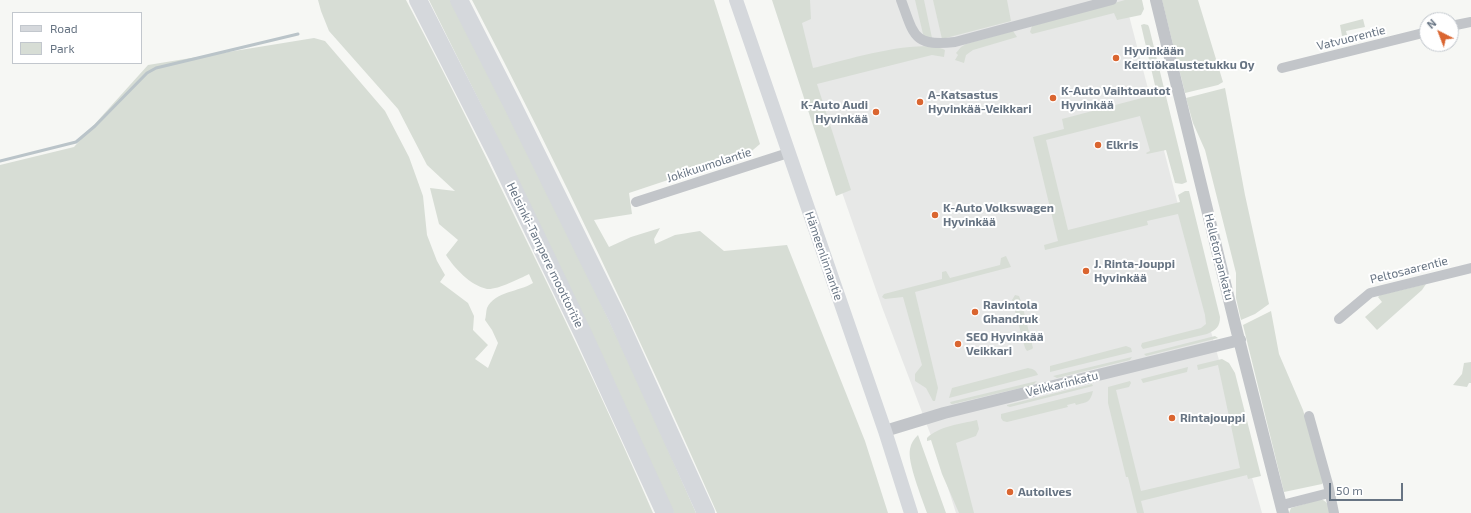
<!DOCTYPE html>
<html>
<head>
<meta charset="utf-8">
<style>
  body { margin:0 }
  #map { position:relative; width:1471px; height:513px; overflow:hidden; background:#f6f7f4; font-family:"Exo 2",sans-serif }
  canvas { display:block }
  .legend { position:absolute; left:12px; top:12px; width:130px; height:52px; box-sizing:border-box; background:#fff; border:1px solid #c2c7cd; margin:0; padding:5px 7px; list-style:none; font-size:12px; color:#677483 }
  .legend li { display:flex; align-items:center; gap:8px; height:20px }
  .legend b { width:20px; border:1px solid #c2c7cd }
  .north { position:absolute; left:1419px; top:12px; width:40px; height:40px; box-sizing:border-box; background:#fff; border:1px solid #c2c7cd; border-radius:50%; rotate:318deg; font-size:11px; font-weight:700; line-height:16px; text-align:center; color:#677483 }
  .north::after { content:''; display:block; margin:auto; width:14px; height:18px; background:#da6530; clip-path:polygon(50% 0,100% 100%,50% 72%,0 100%) }
  .scale { position:absolute; left:1329px; top:483px; width:74px; height:18px; box-sizing:border-box; border:2px solid #677483; border-top:0; padding-left:5px; font-size:12px; line-height:14px; white-space:nowrap; color:#677483; -webkit-text-stroke:3px #fff; paint-order:stroke }
</style>
</head>
<body>
<div id="map">
<canvas width="1471" height="513"></canvas>
<ul class="legend">
<li><b style="height:5px;background:#d5d8dc"></b>Road</li>
<li><b style="height:11px;background:#d7ddd5"></b>Park</li>
</ul>
<div class="north">N</div>
<div class="scale">50 m</div>
</div>
<script>
const ctx = document.querySelector('canvas').getContext('2d');
ctx.lineJoin = 'round';
function fillPath(path, color) {
  ctx.fillStyle = color;
  ctx.fill(path, 'evenodd');
}
function stroke(path, color, width, dash) {
  ctx.strokeStyle = color;
  ctx.lineWidth = width;
  ctx.lineCap = dash ? 'butt' : 'round';
  ctx.setLineDash(dash || []);
  ctx.stroke(path);
}
function label(font, color, halo, rows, align = 'center') {
  ctx.font = font + ' "Exo 2",sans-serif';
  ctx.lineWidth = 4;
  ctx.setLineDash([]);
  ctx.textBaseline = 'middle';
  ctx.strokeStyle = halo;
  ctx.fillStyle = color;
  for (const [text, x, y, turn = 0] of rows) {
    ctx.save();
    ctx.translate(x, y);
    ctx.rotate((+turn || 0) * Math.PI / 180);
    ctx.textAlign = isNaN(turn) ? turn : align;
    if (halo) ctx.strokeText(text, 0, 0);
    ctx.fillText(text, 0, 0);
    ctx.restore();
  }
}
fillPath(new Path2D(`
  M 775,0 L 1125,0 L 1210,328 L 1262,513 L 956,513 L 933,441 L 882,307 Z`), '#e7e8e7');
fillPath(new Path2D(`
  M 318,0 L 406,0 C 450,83 491,167 532,252 C 574,338 615,425 653,513 L 0,513 L 0,165 L 74,147 L 148,65 L 314,38 L 325,41 L 385,111 L 409,157 L 423,196 L 427,235 L 437,261 L 445,275 L 440,282 L 468,303 L 474,316 L 473,330 L 488,345 L 475,359 L 488,368 L 498,343 L 492,330 L 485,320 C 486,317 486,311 487,308 C 495,291 519,292 533,283 L 529,274 C 519,279 497,290 487,289 C 470,285 455,269 446,255 L 458,240 L 439,224 L 430,188 L 455,191 L 427,165 L 398,109 L 329,31 L 321,11 Z
  M 429,0 L 450,0 L 454,5 L 521,136 L 636,377 L 696,513 L 674,513 L 501,145 Z
  M 472,0 L 714,0 L 760,144 L 741,160 L 674,178 L 629,193 L 632,214 L 594,220 L 609,247 L 631,237 L 660,228 L 654,239 L 655,244 L 675,235 L 700,231 L 724,251 L 787,245 L 865,441 L 888,513 L 717,513 C 641,340 560,168 472,0 Z
  M 772,0 L 810,0 L 811,19 L 802,23 L 813,68 C 843,61 919,37 945,50 L 944,57 L 932,55 L 817,84 L 851,190 L 836,196 Z
  M 915,0 L 924,0 L 932,38 L 925,37 L 923,34 Z
  M 933,0 L 1007,0 L 1011,21 L 942,39 Z
  M 1125,0 L 1142,0 L 1144,9 L 1141,15 L 1117,20 L 1114,13 L 1032,34 L 1030,32 L 1032,26 Z
  M 1162,0 L 1198,0 L 1223,82 L 1218,85 L 1185,93 Z
  M 1363,19 L 1365,27 L 1346,31 L 1347,35 L 1342,36 L 1340,25 Z
  M 1144,24 L 1148,25 L 1149,27 L 1187,182 L 1182,184 L 1175,183 L 1166,150 L 1147,154 L 1146,153 L 1150,151 L 1140,116 L 1046,140 L 1068,230 L 1180,202 L 1178,195 L 1185,191 L 1189,191 L 1220,317 C 1220,327 1216,330 1207,334 L 1143,349 L 1141,346 L 1142,343 L 1201,328 L 1206,324 L 1205,315 L 1178,214 L 1147,221 L 1148,225 L 1045,250 L 1044,245 L 1058,241 L 1033,137 L 1064,129 L 1062,119 L 1157,94 L 1141,25 Z
  M 1013,31 L 1017,37 L 973,50 L 966,55 L 964,63 L 955,60 L 958,55 L 956,53 L 961,47 L 966,44 Z
  M 1225,88 L 1245,195 L 1269,304 L 1255,314 L 1241,320 L 1236,298 L 1236,273 L 1205,150 L 1193,123 L 1186,98 Z
  M 1006,256 L 1011,267 L 915,292 L 938,388 L 935,401 L 933,401 L 926,388 L 915,381 L 915,374 L 922,365 L 903,297 L 885,299 L 882,297 L 884,294 L 942,279 L 942,272 L 946,271 L 950,278 L 1000,265 L 1001,258 Z
  M 1426,284 L 1422,290 L 1377,330 L 1365,317 L 1382,302 L 1378,297 L 1380,295 Z
  M 1015,295 L 1019,296 L 1022,304 L 1033,348 L 1032,349 L 1027,351 L 1025,348 L 1012,300 Z
  M 1271,311 L 1279,354 L 1303,410 L 1324,481 L 1322,484 L 1284,492 L 1243,325 Z
  M 1215,336 L 1218,338 L 1146,356 L 1144,354 Z
  M 1126,346 L 1131,348 L 1132,352 L 1050,372 L 1050,366 Z
  M 1132,357 L 1130,360 L 1057,378 L 1053,376 Z
  M 1222,359 L 1229,363 L 1235,373 L 1261,476 L 1248,479 L 1247,475 L 1141,501 L 1144,513 L 1137,513 L 1128,477 L 1126,477 L 1108,403 L 1108,387 L 1130,381 L 1131,383 L 1129,387 L 1116,390 L 1141,491 L 1240,468 L 1218,365 L 1198,370 L 1197,365 Z
  M 1471,362 L 1471,383 L 1469,383 L 1467,387 L 1453,385 L 1462,374 L 1464,363 Z
  M 1188,367 L 1187,372 L 1143,383 L 1141,379 Z
  M 1028,368 C 1033,369 1036,370 1038,375 L 949,398 L 952,388 Z
  M 1037,381 L 1033,385 L 953,404 L 951,404 L 950,402 Z
  M 1092,384 L 1093,386 L 1010,407 L 1007,406 L 1007,405 Z
  M 1093,391 C 1090,403 1087,402 1076,405 L 1075,403 L 1067,405 L 1068,407 L 1007,422 L 1003,421 L 1001,418 L 1001,414 Z
  M 977,420 L 979,429 L 976,436 L 956,443 L 974,513 L 959,513 L 942,474 L 931,440 L 927,441 L 927,438 C 939,426 961,424 977,420 Z
  M 918,435 L 946,513 L 927,513 C 922,498 907,462 910,449 C 911,443 914,439 918,435 Z
  M 1321,499 C 1328,502 1329,506 1331,513 L 1289,513 L 1291,508 Z`), '#d7ddd5');
stroke(new Path2D(`
  M 0,161 L 76,142 L 95,126 L 147,73 L 156,68 L 298,34`), '#bac4c9', 3);
stroke(new Path2D(`
  M 901,0 C 914,35 913,47 955,42 L 1112,0
  M 1451,26 L 1471,22
  M 1282,68 L 1427,32
  M 636,202 L 788,153
  M 1339,319 L 1370,293 L 1471,268
  M 1309,416 L 1328,484 L 1334,513
  M 1282,505 L 1329,493`), '#c2c5c9', 10);
stroke(new Path2D(`
  M 1156,0 L 1235,324 L 1283,513
  M 885,431 L 944,413 L 1240,340`), '#c2c5c9', 12);
stroke(new Path2D(`
  M 736,0 L 885,431 L 911,513`), '#d5d8dc', 14);
stroke(new Path2D(`
  M 418,0 L 499,159 L 584,336 L 665,513
  M 459,0 L 512,104 L 618,319 L 706,513`), '#d5d8dc', 18);
for (const [x, y, r, color] of [
  [1116,58,4,"#da6530"],
  [1053,98,4,"#da6530"],
  [920,102,4,"#da6530"],
  [876,112,4,"#da6530"],
  [1098,145,4,"#da6530"],
  [935,215,4,"#da6530"],
  [1086,271,4,"#da6530"],
  [975,312,4,"#da6530"],
  [958,344,4,"#da6530"],
  [1172,418,4,"#da6530"],
  [1010,492,4,"#da6530"]
]) {
  const dot = new Path2D();
  dot.arc(x, y, r, 0, 2 * Math.PI);
  ctx.fillStyle = color;
  ctx.fill(dot);
  stroke(dot, '#fff', 1.5);
}
label('12px', '#677483', '#fff', [
  ["Vatvuorentie",1351,38,-14],
  ["Jokikuumolantie",709,165,-18],
  ["Helsinki-Tampere moottoritie",545,255,64],
  ["Hämeenlinnantie",824,256,71],
  ["Helletorpankatu",1219,257,76],
  ["Peltosaarentie",1409,270,-14],
  ["Veikkarinkatu",1062,384,-14]
]);
label('bold 12px', '#677483', '#fff', [
  ["Hyvinkään",1124,51],
  ["Keittiökalustetukku Oy",1124,65],
  ["K-Auto Vaihtoautot",1061,91],
  ["Hyvinkää",1061,105],
  ["A-Katsastus",928,95],
  ["Hyvinkää-Veikkari",928,109],
  ["K-Auto Audi",868,105,"right"],
  ["Hyvinkää",868,119,"right"],
  ["Elkris",1106,145],
  ["K-Auto Volkswagen",943,208],
  ["Hyvinkää",943,222],
  ["J. Rinta-Jouppi",1094,264],
  ["Hyvinkää",1094,278],
  ["Ravintola",983,305],
  ["Ghandruk",983,319],
  ["SEO Hyvinkää",966,337],
  ["Veikkari",966,351],
  ["Rintajouppi",1180,418],
  ["Autoilves",1018,492]
], 'left');
</script>
</body>
</html>
